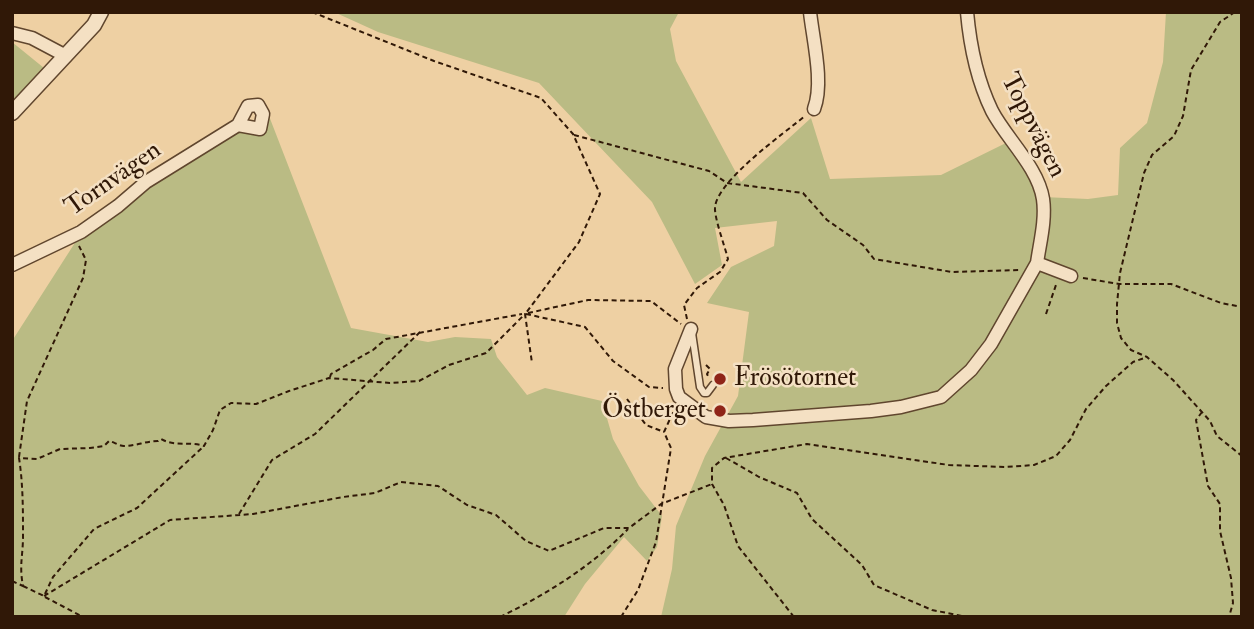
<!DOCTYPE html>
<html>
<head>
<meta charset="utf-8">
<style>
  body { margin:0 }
  #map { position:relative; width:1254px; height:629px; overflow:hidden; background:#eed0a3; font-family:"IM FELL Double Pica",serif }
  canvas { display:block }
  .frame { position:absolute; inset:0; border:14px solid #301807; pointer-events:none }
</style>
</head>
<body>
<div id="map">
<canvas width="1254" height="629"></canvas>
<div class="frame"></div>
</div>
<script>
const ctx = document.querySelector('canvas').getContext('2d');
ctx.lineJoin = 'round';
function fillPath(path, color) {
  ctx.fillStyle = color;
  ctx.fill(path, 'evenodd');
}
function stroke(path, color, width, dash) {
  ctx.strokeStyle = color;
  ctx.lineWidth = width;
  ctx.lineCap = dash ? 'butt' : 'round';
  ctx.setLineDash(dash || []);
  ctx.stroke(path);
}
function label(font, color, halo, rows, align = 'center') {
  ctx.font = font + ' "IM FELL Double Pica",serif';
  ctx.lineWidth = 5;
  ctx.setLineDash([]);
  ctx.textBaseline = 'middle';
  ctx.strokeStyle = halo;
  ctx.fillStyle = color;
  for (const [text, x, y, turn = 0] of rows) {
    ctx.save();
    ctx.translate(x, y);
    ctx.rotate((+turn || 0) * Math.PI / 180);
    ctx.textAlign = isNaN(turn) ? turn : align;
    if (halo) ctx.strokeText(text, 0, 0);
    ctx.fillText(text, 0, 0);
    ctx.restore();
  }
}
fillPath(new Path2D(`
  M 334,12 L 679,12 L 670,29 L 676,61 L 741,182 L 811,118 L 830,179 L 941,175 L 1012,140 L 1043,197 L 1088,199 L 1118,195 L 1120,148 L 1147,123 L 1163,62 L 1166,12 L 1242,12 L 1242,617 L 661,617 L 672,569 L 676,526 L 705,456 L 738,396 L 749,312 L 707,303 L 731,267 L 774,246 L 777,221 L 715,228 L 722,265 L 695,284 L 652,202 L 539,83 L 378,32 Z
  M 12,42 L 44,68 L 12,101 Z
  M 269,116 L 351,328 L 428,342 L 455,337 L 491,339 L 497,357 L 527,395 L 545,388 L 602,401 L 613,439 L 639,486 L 662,516 L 657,547 L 647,561 L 624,537 L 585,584 L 564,617 L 12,617 L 12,341 L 78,238 L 148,185 L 239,129 Z`), '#babb84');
const service = new Path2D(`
  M 692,333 L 700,387 L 704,393 L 707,393 L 713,385`);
const minor = new Path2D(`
  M 810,12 C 813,40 824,83 814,109
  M 967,12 C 970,46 977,80 992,111 C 1006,138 1038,167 1043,199 C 1046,220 1040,242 1037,263 L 1071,276
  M 12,33 L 32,38 L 66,56
  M 12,265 L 81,232 L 118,206 L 146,182 L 238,125 L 248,106 L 258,105 L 263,114 L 260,129 L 238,125
  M 691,329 L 675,369 L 676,389 L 679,397 L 706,417 L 729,421 L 753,420 L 871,411 L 901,407 L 941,397 L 971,370 L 991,344 L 1037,263`);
const tertiary = new Path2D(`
  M 12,113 L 94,25 L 101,12`);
stroke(service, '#60462e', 9);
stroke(minor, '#60462e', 15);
stroke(tertiary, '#60462e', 17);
stroke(new Path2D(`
  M 312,12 L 434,61 L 541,98 L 573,134 L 600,194 L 579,242 L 526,313
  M 1235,12 L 1220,22 L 1191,70 L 1183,116 L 1174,136 L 1152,155 L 1144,173 L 1120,273 L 1117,304 L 1117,323 L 1121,338 L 1131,350 L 1147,357 L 1173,380 L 1210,421 L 1217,436 L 1242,456
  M 574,135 L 709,171 L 727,183 L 803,193 L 827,220 L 863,245 L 874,259 L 952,272 L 1019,270
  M 1083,278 L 1119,284 L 1171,284 L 1221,303 L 1242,307
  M 528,313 L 588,300 L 651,301 L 681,324
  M 526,314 L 585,327 L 613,361 L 649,387 L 663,388
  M 1046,314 L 1057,282
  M 687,319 L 684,305 L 697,288 L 720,272 L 728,259 C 725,247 714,217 715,207 C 718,180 783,134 805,116
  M 706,365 L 710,369 L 707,374 L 709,378
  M 330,377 L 331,374 L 373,350 L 386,339 L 522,314
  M 627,399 L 646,425 L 664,432
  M 1202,412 L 1196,420 L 1208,486 L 1220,504 L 1220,531 L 1231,578 L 1233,603 L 1229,617
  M 19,457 L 27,401 L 83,278 L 86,260 L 79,246
  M 726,458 L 759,477 L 797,493 L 812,519 L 862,565 L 874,585 L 932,610 L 967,617
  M 239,514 L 272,460 L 315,434 L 420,332
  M 12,581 L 23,586 C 19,565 23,556 23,536 C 23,510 23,483 19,458 L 37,459 L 60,449 L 90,448 L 104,446 L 109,441 C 114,442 119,446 124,446 C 136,446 146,441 158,441 L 161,439 C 175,447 189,441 204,446 L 213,430 L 220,410 L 231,403 L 256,404 L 289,391 L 329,378 L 390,383 L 419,381 L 449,365 L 486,353 L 525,314 L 532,363
  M 23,586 L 44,596 L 53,577 L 94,529 L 137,508 L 203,447
  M 44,596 L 170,520 L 253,514 L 343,497 L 375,493 L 401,482 L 438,486 L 467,505 L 496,515 L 526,541 L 549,551 L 604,528 L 629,528 L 661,504 L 712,484
  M 45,597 L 83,617
  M 500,617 C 547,594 592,566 628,529
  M 621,617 L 638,590 L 656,542 L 671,448 L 664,432 L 675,408
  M 794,617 L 738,546 L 724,505 L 712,484 L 712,468 L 724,458 L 807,444 L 949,465 L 1005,467 L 1034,465 L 1056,456 L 1070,440 L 1086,409 L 1106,386 L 1133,362 L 1147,357`), '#301807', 2, [5, 3.5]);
stroke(service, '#f4e0c3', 6);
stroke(minor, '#f4e0c3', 12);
stroke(tertiary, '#f4e0c3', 14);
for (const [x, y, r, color] of [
  [720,379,7,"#8f2418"],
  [720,411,7,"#8f2418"]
]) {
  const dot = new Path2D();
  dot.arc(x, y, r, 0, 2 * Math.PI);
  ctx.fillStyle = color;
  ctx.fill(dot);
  stroke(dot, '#f4e0c3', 2.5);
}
label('26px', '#301807', '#f4e0c3', [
  ["Toppvägen",1032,126,63],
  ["Tornvägen",114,180,-35]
]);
label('26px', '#301807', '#f4e0c3', [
  ["Frösötornet",734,379],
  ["Östberget",706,411,"right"]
], 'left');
</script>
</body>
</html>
